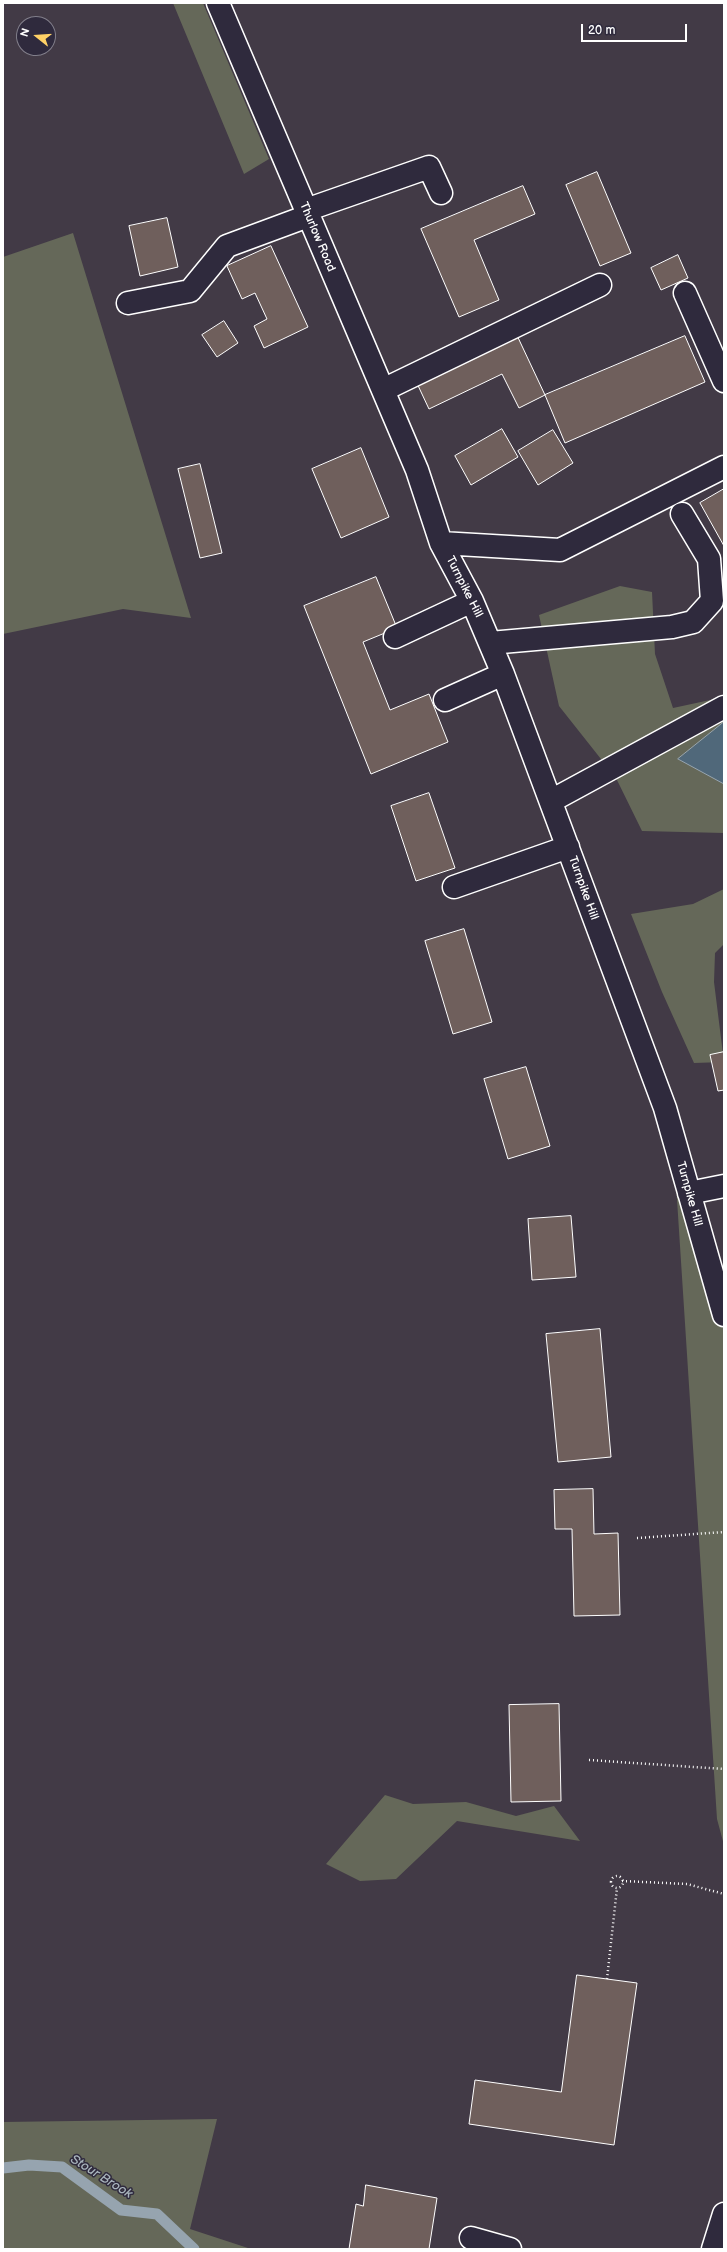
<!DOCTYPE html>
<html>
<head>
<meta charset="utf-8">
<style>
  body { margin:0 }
  #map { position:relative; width:727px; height:2252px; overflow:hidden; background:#423a46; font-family:"Balsamiq Sans",sans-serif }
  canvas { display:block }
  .frame { position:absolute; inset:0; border:4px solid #fff; pointer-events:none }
  .north { position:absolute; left:16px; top:16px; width:40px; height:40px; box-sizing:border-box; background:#2f2a3d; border:1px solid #827f8b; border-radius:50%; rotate:287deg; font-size:11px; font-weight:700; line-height:16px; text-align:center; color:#fff }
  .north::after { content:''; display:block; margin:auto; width:14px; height:18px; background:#ffd166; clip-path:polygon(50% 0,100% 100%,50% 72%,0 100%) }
  .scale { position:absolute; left:581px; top:24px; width:106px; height:18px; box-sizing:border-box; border:2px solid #fff; border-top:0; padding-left:5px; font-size:12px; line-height:14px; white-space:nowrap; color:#fff; -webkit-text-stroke:3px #2f2a3d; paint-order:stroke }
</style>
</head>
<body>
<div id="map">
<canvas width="727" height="2252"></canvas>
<div class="frame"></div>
<div class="north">N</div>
<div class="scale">20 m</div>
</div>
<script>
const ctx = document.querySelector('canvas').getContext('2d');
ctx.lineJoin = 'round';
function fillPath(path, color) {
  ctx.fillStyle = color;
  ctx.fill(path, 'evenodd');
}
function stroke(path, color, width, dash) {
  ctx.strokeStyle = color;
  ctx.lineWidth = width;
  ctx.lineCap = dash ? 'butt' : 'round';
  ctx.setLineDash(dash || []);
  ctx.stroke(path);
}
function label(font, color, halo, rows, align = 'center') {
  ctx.font = font + ' "Balsamiq Sans",sans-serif';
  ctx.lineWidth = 3;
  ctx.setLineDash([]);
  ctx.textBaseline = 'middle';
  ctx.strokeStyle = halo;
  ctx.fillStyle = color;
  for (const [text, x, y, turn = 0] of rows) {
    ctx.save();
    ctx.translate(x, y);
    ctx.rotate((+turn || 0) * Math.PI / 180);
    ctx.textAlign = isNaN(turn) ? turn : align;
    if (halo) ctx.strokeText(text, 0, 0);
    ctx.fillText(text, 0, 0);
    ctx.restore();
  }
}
fillPath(new Path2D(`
  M 173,3 L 203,3 L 269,159 L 244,174 Z
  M 73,233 L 191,618 L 123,609 L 3,634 L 3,257 Z
  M 620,586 L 652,592 L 655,654 L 673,708 L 724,697 L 724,833 L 642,831 L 616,778 L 559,706 L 539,615 Z
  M 724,889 L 724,944 L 715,953 L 714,982 L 724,1062 L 694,1063 L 662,992 L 631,914 L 693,904 Z
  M 676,1184 L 724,1288 L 724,1845 L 717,1819 Z
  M 385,1795 L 413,1804 L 466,1802 L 516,1816 L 554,1806 L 580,1841 L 457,1821 L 396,1879 L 360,1881 L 326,1864 Z
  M 217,2119 L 190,2229 L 251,2249 L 3,2249 L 3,2122 Z`), '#656859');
const water = new Path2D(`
  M 724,722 L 724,784 L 678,759 Z`);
fillPath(water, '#50687a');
stroke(water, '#96a4af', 1);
stroke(new Path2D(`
  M 3,2168 L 29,2165 L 62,2167 L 121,2210 L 157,2214 L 194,2249`), '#96a4af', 11);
const building = new Path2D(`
  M 597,172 L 631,253 L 600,266 L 566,185 Z
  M 523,186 L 535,214 L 474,240 L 499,300 L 459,317 L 421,229 Z
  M 167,218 L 178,267 L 140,276 L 129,226 Z
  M 271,246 L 308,327 L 264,348 L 254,326 L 267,319 L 255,293 L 242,299 L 227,266 Z
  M 678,255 L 688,278 L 661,290 L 651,268 Z
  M 224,321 L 238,343 L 217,357 L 202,335 Z
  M 514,329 L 545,395 L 519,408 L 502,374 L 429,409 L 414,377 Z
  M 685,336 L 705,382 L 565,443 L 545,395 Z
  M 502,429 L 518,457 L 471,485 L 455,456 Z
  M 553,430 L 573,463 L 538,485 L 518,451 Z
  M 361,448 L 389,517 L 341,538 L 312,469 Z
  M 200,464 L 222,553 L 200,558 L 178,469 Z
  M 724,489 L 724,546 L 700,503 Z
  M 376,577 L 397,628 L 363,642 L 390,710 L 429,694 L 448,742 L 371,774 L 304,606 Z
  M 429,793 L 455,868 L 416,881 L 391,806 Z
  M 464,929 L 492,1022 L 453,1034 L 425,941 Z
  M 724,1052 L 724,1090 L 718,1091 L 710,1055 Z
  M 526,1067 L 550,1146 L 508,1159 L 484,1079 Z
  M 571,1216 L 576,1277 L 532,1280 L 528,1219 Z
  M 600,1329 L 611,1457 L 558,1462 L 546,1334 Z
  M 593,1489 L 594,1534 L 618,1533 L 620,1615 L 574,1616 L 572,1529 L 555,1529 L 554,1490 Z
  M 559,1704 L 561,1801 L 511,1802 L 509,1705 Z
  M 577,1975 L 637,1983 L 614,2145 L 469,2124 L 475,2080 L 561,2092 Z
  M 366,2185 L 437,2198 L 429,2249 L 349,2249 L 356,2204 L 363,2206 Z`);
fillPath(building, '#6f5f5c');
stroke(building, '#fff', 1);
const minor = new Path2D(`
  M 218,3 L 417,470 L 441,543 L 472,601 L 503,674 L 665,1108 L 724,1315
  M 306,210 L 429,167 L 441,193
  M 685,293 L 724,381
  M 128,303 L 190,291 L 227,246 L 308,216
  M 383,390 L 600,285
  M 441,543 L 560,550 L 724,467
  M 395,637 L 472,601
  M 490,643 L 672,627 L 693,622 L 712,601 L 709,559 L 682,514
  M 445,700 L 503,674
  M 551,801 L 724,707
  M 454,887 L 568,847
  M 689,1193 L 724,1186
  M 471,2238 L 510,2249
  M 713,2249 L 724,2214`);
stroke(minor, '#fff', 25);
stroke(new Path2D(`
  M 637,1538 L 724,1532
  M 589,1760 L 724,1769
  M611 1882a6 6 0 1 1 12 0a6 6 0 1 1-12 0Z
  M 622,1881 L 687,1884 L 724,1894
  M 607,1979 L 617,1888`), '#fff', 2.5, [1, 3]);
stroke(minor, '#2f2a3d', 22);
label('12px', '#fff', '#2f2a3d', [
  ["Thurlow Road",317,237,67],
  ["Turnpike Hill",464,587,63],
  ["Turnpike Hill",583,888,70],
  ["Turnpike Hill",689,1194,74]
]);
label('italic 13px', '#a8b4bc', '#2f2a3d', [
  ["Stour Brook",101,2177,32]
]);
</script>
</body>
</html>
